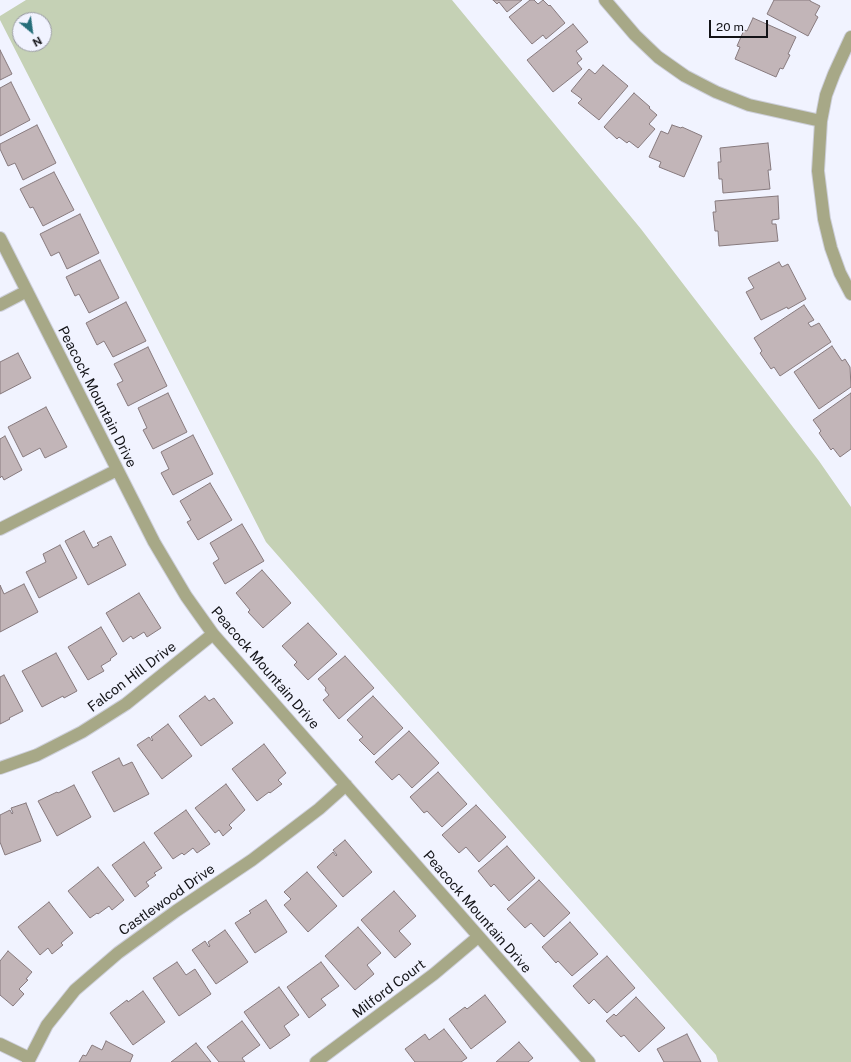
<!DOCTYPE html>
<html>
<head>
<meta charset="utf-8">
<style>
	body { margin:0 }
	#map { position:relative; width:851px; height:1062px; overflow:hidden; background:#f1f3ff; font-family:"Public Sans",sans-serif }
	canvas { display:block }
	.north { position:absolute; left:12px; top:12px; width:40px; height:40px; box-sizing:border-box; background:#f1f3ff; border:1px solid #9899a2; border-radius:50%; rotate:151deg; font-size:11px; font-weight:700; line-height:16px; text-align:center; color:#131317 }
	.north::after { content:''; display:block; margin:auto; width:14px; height:18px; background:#266e7a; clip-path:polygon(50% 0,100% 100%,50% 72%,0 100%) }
	.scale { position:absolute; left:709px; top:20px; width:59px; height:18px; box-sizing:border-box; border:2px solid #131317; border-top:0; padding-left:5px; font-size:12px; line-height:14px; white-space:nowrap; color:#131317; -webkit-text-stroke:3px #f1f3ff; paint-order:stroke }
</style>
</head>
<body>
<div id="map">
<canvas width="851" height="1062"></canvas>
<div class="north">N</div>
<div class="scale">20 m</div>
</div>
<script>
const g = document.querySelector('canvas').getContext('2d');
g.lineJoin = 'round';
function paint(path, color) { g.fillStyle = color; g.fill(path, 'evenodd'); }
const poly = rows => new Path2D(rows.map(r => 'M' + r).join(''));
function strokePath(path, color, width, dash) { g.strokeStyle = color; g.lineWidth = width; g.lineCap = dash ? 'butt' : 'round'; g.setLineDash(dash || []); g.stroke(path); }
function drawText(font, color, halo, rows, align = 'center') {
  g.font = font + ' "Public Sans",sans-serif'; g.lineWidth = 3; g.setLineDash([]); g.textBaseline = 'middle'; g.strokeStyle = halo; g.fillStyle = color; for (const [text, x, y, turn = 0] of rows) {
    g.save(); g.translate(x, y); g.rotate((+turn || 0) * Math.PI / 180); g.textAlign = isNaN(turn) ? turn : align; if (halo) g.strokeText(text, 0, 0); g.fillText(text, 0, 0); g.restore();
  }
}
const green = poly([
	[26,0,452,0,641,229,819,461,851,507,851,1062,718,1062,716,1055,266,542,0,20,0,16],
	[20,20,44,20,44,44,20,44]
]);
const building = poly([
	[493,0,522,0,507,12,499,2,497,4,493,0],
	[530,0,534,0,538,4,543,0,549,6,550,5,565,23,546,39,543,35,532,44,509,17,530,0],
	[774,0,810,0,810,1,820,6,815,15,818,17,808,36,767,14,774,0],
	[753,18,796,37,788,54,790,55,783,69,780,68,776,77,735,59,740,47,737,46,744,30,747,31,753,18],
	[573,24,588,42,576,51,582,59,577,63,582,69,553,92,527,60,573,24],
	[0,50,12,74,0,80,0,50],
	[603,65,628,86,599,120,578,103,582,99,571,91,589,69,595,74,603,65],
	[11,82,30,120,0,136,0,88,11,82],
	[634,93,650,107,649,108,657,115,649,124,655,129,638,148,629,141,627,143,619,137,617,139,604,127,634,93],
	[37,125,56,163,23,180,15,163,8,166,0,149,0,144,37,125],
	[672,125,681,128,682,127,702,136,684,177,659,167,661,162,649,157,661,131,668,134,672,125],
	[768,143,771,170,768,170,770,189,723,193,722,179,719,179,718,162,721,162,720,148,768,143],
	[54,172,74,210,43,226,33,207,30,208,20,189,54,172],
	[778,196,779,219,772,220,772,224,776,224,778,241,719,246,718,231,715,231,713,212,716,212,715,201,778,196],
	[80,214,99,253,67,269,59,252,51,256,40,234,80,214],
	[100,260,119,298,89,313,79,294,75,296,66,277,100,260],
	[779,262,782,267,788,264,806,299,788,309,787,307,761,320,746,292,754,288,748,278,779,262],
	[126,302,146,341,113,357,104,341,97,345,86,323,126,302],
	[804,305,814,320,808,323,811,327,819,323,831,342,780,376,774,367,771,369,760,353,762,351,754,338,804,305],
	[832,346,842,361,845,359,850,367,851,387,819,409,794,372,832,346],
	[148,347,167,386,128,406,117,384,123,381,114,364,148,347],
	[18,353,31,378,0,394,0,362,18,353],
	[168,393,187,432,153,449,143,430,147,428,138,408,168,393],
	[851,393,851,449,840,457,833,448,831,450,819,433,821,431,813,420,851,393],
	[46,407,67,447,45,458,40,448,23,457,8,427,46,407],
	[193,435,213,474,173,495,161,473,169,469,161,452,193,435],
	[5,436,22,470,4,480,2,476,0,478,0,439,5,436],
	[210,483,232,520,198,540,187,522,191,520,180,501,210,483],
	[242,524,264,561,225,584,213,563,219,559,210,543,242,524],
	[84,531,93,548,99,545,97,543,111,536,126,565,88,585,65,541,84,531],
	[60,545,77,578,39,598,26,572,46,562,43,554,60,545],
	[262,570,291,603,263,628,248,612,250,610,236,593,262,570],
	[24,584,38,612,0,632,0,585,4,594,24,584],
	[139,593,161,628,147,637,144,632,133,639,131,636,123,642,106,613,139,593],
	[308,623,337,654,308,680,294,665,297,662,282,646,308,623],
	[101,627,117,654,110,659,111,660,101,666,104,671,88,680,68,647,101,627],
	[56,653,77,691,64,698,63,696,42,707,22,671,56,653],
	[345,656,374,688,339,719,323,700,329,695,325,690,326,688,318,679,345,656],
	[4,675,23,711,9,718,10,719,0,724,0,677,4,675],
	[205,696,209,701,214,698,233,723,201,746,179,716,205,696],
	[373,696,403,728,374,755,359,740,363,737,347,720,373,696],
	[168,724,192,756,162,779,137,745,149,737,152,741,153,740,151,737,168,724],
	[409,731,439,763,412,788,399,774,392,780,375,762,409,731],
	[264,744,286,773,278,780,282,784,270,793,269,792,257,801,232,769,264,744],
	[119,758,123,766,132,762,149,794,114,812,92,772,119,758],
	[438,772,467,804,442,827,427,811,424,813,410,797,438,772],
	[226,784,245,810,229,825,232,828,223,836,219,830,215,833,195,808,226,784],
	[74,785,91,817,57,836,38,801,57,792,58,793,74,785],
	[26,803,41,841,5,855,0,842,0,815,10,810,12,814,13,813,11,808,26,803],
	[476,805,506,837,479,862,466,847,459,853,442,835,476,805],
	[186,810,210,844,197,853,193,848,184,855,182,853,173,859,154,833,186,810],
	[345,840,372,872,343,897,317,867,333,852,336,856,337,855,333,850,345,840],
	[144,842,162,868,154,873,156,875,146,882,149,886,135,897,112,865,144,842],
	[507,846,535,878,509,901,494,884,491,887,478,871,507,846],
	[98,867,124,900,112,910,109,906,98,914,97,913,90,918,68,891,98,867],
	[307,872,337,906,308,932,284,905,291,899,284,892,307,872],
	[539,880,570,913,544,937,531,923,525,928,507,909,539,880],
	[394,891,416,916,399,931,411,944,395,958,361,920,394,891],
	[266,900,287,932,255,953,235,923,251,913,249,911,266,900],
	[49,902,73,933,61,943,63,945,52,954,48,948,40,955,18,927,49,902],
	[570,922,598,954,572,976,558,961,556,963,542,947,570,922],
	[358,927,381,953,367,965,374,974,355,990,325,956,358,927],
	[225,930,248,962,216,984,192,950,205,941,209,947,210,946,208,942,225,930],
	[8,951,32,972,26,979,28,980,19,989,24,994,13,1006,0,995,0,961,8,951],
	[607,956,635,988,607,1013,594,999,589,1004,573,986,607,956],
	[177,962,186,975,195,969,211,994,179,1016,153,978,177,962],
	[321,962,339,986,321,999,326,1005,309,1018,287,987,321,962],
	[279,987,299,1015,284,1026,290,1035,270,1049,244,1012,279,987],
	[143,991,165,1022,133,1045,110,1013,127,1000,128,1002,143,991],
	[485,995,506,1022,471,1049,449,1019,465,1007,467,1009,485,995],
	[636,997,665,1028,639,1052,624,1035,621,1037,606,1021,614,1014,616,1016,636,997],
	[242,1021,260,1045,242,1058,245,1062,219,1062,207,1047,242,1021],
	[444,1029,467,1058,461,1062,415,1062,405,1049,425,1034,429,1040,444,1029],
	[687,1034,701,1062,664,1062,657,1049,687,1034],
	[106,1041,133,1055,130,1062,79,1062,83,1055,86,1056,92,1045,102,1050,106,1041],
	[519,1042,533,1058,528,1062,496,1062,519,1042],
	[196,1043,211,1062,171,1062,196,1043]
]);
const minor = poly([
	[605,0,635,35,658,57,685,76,716,92,749,105,821,121],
	[851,37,834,74,826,95,821,121,818,171,824,219,831,248,840,273,851,294],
	[0,238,154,542,186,596,213,634,589,1062],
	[0,305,27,291],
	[0,529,117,470],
	[0,768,37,755,82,732,126,704,213,634],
	[0,1044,29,1058],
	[28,1062,47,1025,75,990,118,953,176,911,252,860,319,809,346,785],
	[316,1062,434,974,478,937]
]);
const streetNames = [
	["Peacock Mountain Drive",97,397,63],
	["Peacock Mountain Drive",265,668,49],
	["Falcon Hill Drive",132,677,-37],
	["Castlewood Drive",167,900,-35],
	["Peacock Mountain Drive",477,912,49],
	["Milford Court",389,989,-37]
];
paint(green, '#c5d1b5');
paint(building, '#c2b5b8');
strokePath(building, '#877a7e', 1);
strokePath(minor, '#cdcfda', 14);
strokePath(minor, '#a7a887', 12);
drawText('14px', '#131317', '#f1f3ff', streetNames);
</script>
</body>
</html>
